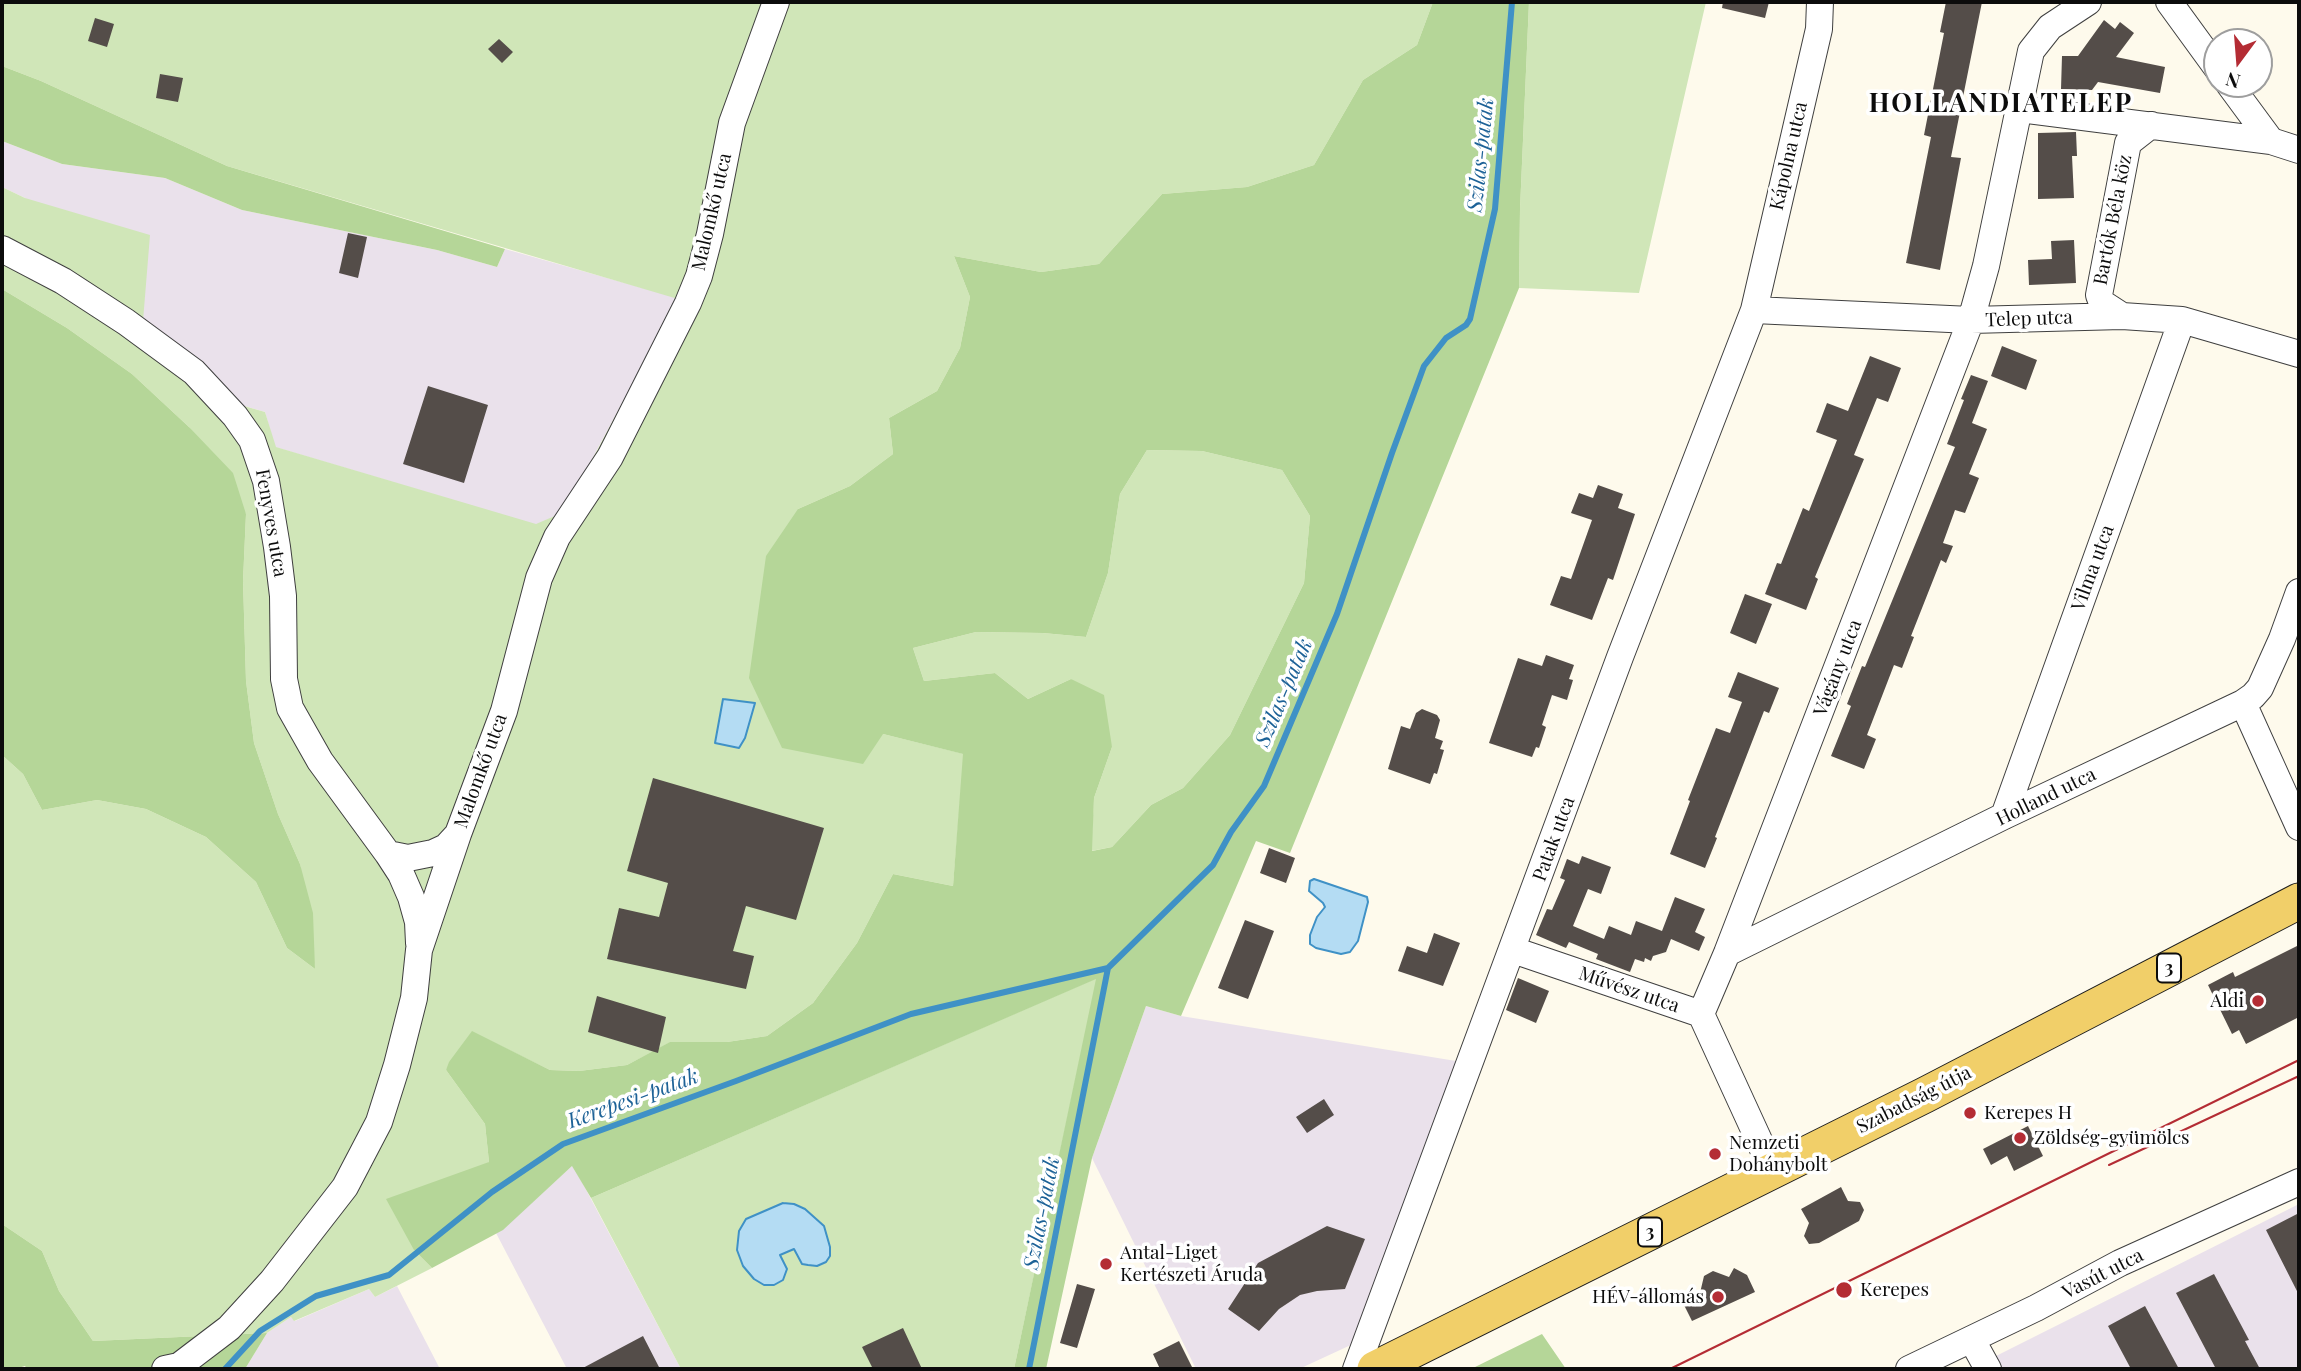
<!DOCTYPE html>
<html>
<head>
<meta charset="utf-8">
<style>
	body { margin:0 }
	#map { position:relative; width:2301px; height:1371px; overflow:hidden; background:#fefaec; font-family:"Playfair Display",serif }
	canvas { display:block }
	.frame { position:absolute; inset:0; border:4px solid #0c0c0c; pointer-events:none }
	.north { position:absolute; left:2203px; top:28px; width:70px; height:70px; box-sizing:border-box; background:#fff; border:2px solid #9e9e9e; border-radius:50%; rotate:196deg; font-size:19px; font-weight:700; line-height:28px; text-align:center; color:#0c0c0c }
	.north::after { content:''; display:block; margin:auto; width:24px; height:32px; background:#b42c34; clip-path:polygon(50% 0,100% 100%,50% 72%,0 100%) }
</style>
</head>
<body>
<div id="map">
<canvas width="2301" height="1371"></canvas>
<div class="frame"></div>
<div class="north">N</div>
</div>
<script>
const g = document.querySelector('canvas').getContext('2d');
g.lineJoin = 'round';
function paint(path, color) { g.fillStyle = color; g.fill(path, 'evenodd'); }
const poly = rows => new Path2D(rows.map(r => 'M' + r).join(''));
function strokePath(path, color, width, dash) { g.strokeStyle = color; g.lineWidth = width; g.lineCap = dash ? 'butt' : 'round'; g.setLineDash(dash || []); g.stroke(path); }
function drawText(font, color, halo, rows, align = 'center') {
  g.font = font + ' "Playfair Display",serif'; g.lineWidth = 7; g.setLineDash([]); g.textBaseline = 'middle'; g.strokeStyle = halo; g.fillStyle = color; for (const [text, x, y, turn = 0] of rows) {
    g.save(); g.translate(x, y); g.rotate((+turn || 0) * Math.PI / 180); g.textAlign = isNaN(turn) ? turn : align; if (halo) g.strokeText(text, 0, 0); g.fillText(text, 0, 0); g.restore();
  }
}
const industrial = poly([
	[2,141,62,164,165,178,242,210,437,250,497,267,505,249,678,298,564,512,536,525,275,447,265,412,244,406,143,321,25,198,2,187],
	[1146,1006,1181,1016,1456,1061,1353,1344,1299,1369,1196,1369,1092,1158],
	[573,1165,681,1369,567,1369,496,1233,503,1229],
	[2299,1204,2299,1369,2003,1369,1996,1356],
	[397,1286,440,1369,245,1369,267,1333,291,1317,295,1321,369,1289,375,1297]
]);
const green = poly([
	[2,2,1433,2,1417,45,1363,80,1314,165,1247,187,1162,194,1099,264,1041,272,954,256,970,297,960,348,937,391,889,418,893,454,850,486,798,509,883,734,964,754,953,886,893,874,857,943,813,1003,767,1036,727,1042,671,1042,627,1065,579,1071,550,1070,472,1032,446,1070,485,1124,489,1162,414,1250,432,1268,375,1297,369,1289,294,1321,291,1317,267,1333,93,1341,59,1291,42,1251,2,1224,2,755,23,774,42,810,97,800,146,809,206,837,256,882,287,948,315,969,300,864,278,814,254,743,246,681,243,581,246,514,189,427,132,374,67,328,2,289,2,187,25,198,150,235,143,321,244,406,265,412,276,447,536,524,564,512,678,299,227,166,41,81,2,66],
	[1529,2,1706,2,1639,293,1519,288,1520,209],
	[1147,450,1202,451,1282,470,1310,516,1304,583,1230,735,1183,788,1151,805,1112,847,1091,851,1094,798,1112,747,1071,679,1028,699,995,673,924,681,913,648,976,632,1043,633,1086,637,1108,573,1120,494],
	[1097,978,1014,1369,681,1369,591,1198]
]);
const forest = poly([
	[1433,2,1529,2,1520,209,1519,288,1290,853,1256,841,1181,1016,1146,1006,1092,1158,1046,1369,1014,1369,1096,979,591,1198,572,1166,503,1230,432,1268,414,1250,386,1199,489,1162,485,1124,446,1070,449,1062,472,1031,550,1070,579,1071,627,1065,670,1042,727,1042,767,1036,813,1003,857,943,893,874,953,886,963,754,883,734,863,764,782,748,749,678,766,556,798,509,850,486,893,454,889,418,937,391,960,348,970,297,954,256,1041,272,1099,264,1162,194,1247,187,1314,165,1363,80,1417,45],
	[1147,450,1202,451,1282,470,1310,516,1304,583,1230,735,1183,788,1151,805,1112,847,1092,851,1094,798,1112,747,1104,695,1071,679,1028,699,995,673,924,681,913,648,976,632,1043,633,1086,637,1108,573,1120,494],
	[2,66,41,81,227,166,505,249,497,267,437,250,242,210,165,178,62,164,2,141],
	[2,289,67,328,132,374,189,427,233,473,246,514,243,581,246,681,254,743,278,814,300,864,313,913,315,969,287,948,256,882,206,837,146,809,97,800,42,810,23,774,2,755],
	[2,1224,42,1251,59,1291,93,1341,267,1333,245,1369,27,1369,25,1366,15,1369,2,1369],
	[1542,1334,1566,1369,1471,1369]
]);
const water = poly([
	[723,699,755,703,745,738,739,748,715,743,723,699],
	[1314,879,1367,897,1368,902,1358,941,1350,952,1341,954,1316,948,1310,944,1310,935,1317,917,1325,907,1323,903,1309,891,1310,881,1314,879],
	[783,1203,794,1204,805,1209,824,1226,830,1247,830,1256,826,1262,817,1266,808,1265,802,1264,794,1249,780,1255,787,1269,783,1280,774,1285,764,1285,754,1279,743,1266,737,1250,739,1231,746,1219,783,1203]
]);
const stream = poly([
	[225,1369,260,1331,316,1296,389,1275,492,1192,563,1144,736,1081,911,1014,1108,968],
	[1029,1369,1108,968,1213,865,1231,832,1264,786,1337,614,1392,453,1424,366,1446,338,1466,325,1470,319,1495,209,1512,2]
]);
const building = poly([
	[1723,2,1769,2,1765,18,1722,8],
	[1946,2,1982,2,1951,157,1961,158,1940,270,1906,263,1931,137,1924,135,1944,33,1940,32],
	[95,18,114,24,107,47,88,41],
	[2104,20,2115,29,2120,22,2134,33,2116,57,2165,67,2160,93,2098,82,2092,90,2061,89,2062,56,2078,56],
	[499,39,513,52,502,63,488,49],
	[160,74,183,78,178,102,156,98],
	[2076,132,2077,156,2072,156,2074,198,2038,199,2038,133],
	[348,233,367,237,358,278,339,273],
	[2074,240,2076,283,2029,285,2028,260,2052,259,2051,241],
	[2002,346,2037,360,2026,390,1991,376],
	[1870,356,1901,368,1888,402,1877,398,1854,455,1864,459,1815,577,1818,579,1806,610,1765,594,1777,563,1781,564,1803,508,1809,511,1837,440,1816,432,1827,403,1848,411],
	[1971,375,1988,381,1972,423,1987,429,1969,474,1979,478,1965,513,1955,510,1943,543,1953,546,1946,563,1941,560,1911,636,1914,637,1902,668,1894,665,1867,735,1876,739,1864,769,1831,756,1851,706,1847,704,1862,666,1865,667,1955,447,1947,444,1964,400,1961,399],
	[428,386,488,405,464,483,403,464],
	[1598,485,1623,494,1618,508,1635,514,1613,580,1608,578,1592,620,1550,605,1561,576,1571,579,1592,520,1571,513,1579,493,1593,498],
	[1745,594,1772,604,1756,644,1730,633],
	[1546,655,1574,665,1569,679,1573,680,1567,700,1552,695,1542,725,1546,727,1539,748,1536,747,1532,757,1489,743,1518,658,1542,666],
	[1738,672,1779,688,1769,713,1764,711,1715,837,1717,838,1705,868,1670,854,1690,801,1688,800,1716,728,1730,733,1742,702,1728,697],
	[1422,709,1437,715,1440,720,1435,738,1443,741,1440,749,1444,750,1437,774,1434,773,1430,784,1388,769,1401,726,1410,729,1416,713],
	[653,778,824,828,796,920,746,906,733,951,754,956,746,989,607,959,619,908,659,917,668,883,627,871],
	[1269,848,1295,858,1286,883,1260,873],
	[1582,856,1611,867,1601,894,1588,889,1573,926,1604,939,1609,926,1631,935,1636,921,1662,931,1675,897,1705,909,1695,932,1705,937,1699,951,1671,939,1666,952,1653,956,1651,961,1645,958,1644,962,1635,959,1630,972,1596,959,1598,954,1569,942,1566,948,1536,935,1547,909,1552,910,1565,880,1560,878,1567,859,1579,864],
	[1245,920,1274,931,1248,999,1218,988],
	[1434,933,1460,943,1443,986,1398,971,1407,946,1427,953],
	[2299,945,2299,1017,2246,1044,2239,1030,2232,1034,2208,985,2233,972,2235,977],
	[1518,978,1549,991,1536,1023,1506,1010],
	[597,996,666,1017,658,1053,588,1032],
	[1324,1099,1334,1115,1307,1133,1296,1117],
	[2028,1126,2043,1156,2014,1171,2007,1156,1991,1165,1983,1149],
	[1841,1187,1848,1201,1860,1202,1864,1210,1859,1221,1819,1243,1809,1244,1804,1236,1809,1223,1801,1209],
	[2299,1213,2299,1295,2266,1230],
	[1327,1226,1365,1239,1345,1289,1317,1291,1300,1295,1279,1309,1259,1331,1228,1309,1258,1263],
	[1734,1268,1747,1275,1755,1292,1692,1321,1682,1301,1700,1293,1704,1276,1713,1271,1729,1277],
	[2214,1274,2249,1340,2245,1341,2260,1369,2216,1369,2176,1293],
	[1077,1284,1095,1289,1077,1348,1060,1343],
	[2145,1306,2179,1369,2131,1369,2108,1326],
	[903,1328,922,1369,873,1369,862,1347],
	[643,1336,660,1369,581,1369],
	[1179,1341,1193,1369,1160,1369,1153,1354]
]);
const minor = poly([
	[2169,2,2217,68],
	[2229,84,2271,141],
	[2020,109,2271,141,2299,150],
	[2,249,63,281,126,322,194,372,235,416,252,440,266,481,277,547,283,596,284,679,290,708,320,761,388,854,401,874,411,897,418,922,419,943],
	[1754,310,1971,320,2122,316,2182,320,2299,354],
	[2122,316,2102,303,2099,295,2128,143,2151,125],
	[2243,703,2253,696,2260,688,2282,639,2299,592],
	[2004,816,2182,320],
	[388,854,408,858,433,853,446,847,458,834],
	[1513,950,1701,1014,1773,1171],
	[1727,953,2004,816,2243,703,2299,827],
	[1701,1014,1727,953,1971,320,1986,266,2031,51,2050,27,2088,2],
	[1972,1340,1988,1369],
	[165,1369,179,1366,229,1328,272,1281,345,1187,379,1122,397,1065,414,998,419,950,458,834,504,711,539,578,557,537,610,457,688,303,699,276,710,234,732,123,776,2],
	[1356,1369,1620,657,1754,310,1819,29,1820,2],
	[1909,1369,2036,1308,2120,1263,2299,1182]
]);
const major = poly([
	[1375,1369,1925,1095,2299,901]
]);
const tram = poly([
	[2109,1165,2299,1076],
	[1670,1369,2299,1060]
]);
const markers = [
	[2258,1001,7,"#b42c34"],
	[1970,1113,7,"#b42c34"],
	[2020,1138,7,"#b42c34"],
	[1715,1154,7,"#b42c34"],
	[1106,1264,7,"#b42c34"],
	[1844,1290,9,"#b42c34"],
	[1718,1297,7,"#b42c34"]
];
const shields = [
	[2169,968,24],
	[1650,1232,24]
];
const shieldNames = [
	["3",2169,968],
	["3",1650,1232]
];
const streetNames = [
	["Kápolna utca",1789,156,-77],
	["Malomkő utca",712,212,-77],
	["Bartók Béla köz",2113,220,-79],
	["Telep utca",2029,319,-2],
	["Fenyves utca",271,523,80],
	["Vilma utca",2093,568,-70],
	["Vágány utca",1838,668,-69],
	["Malomkő utca",481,771,-70],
	["Holland utca",2046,797,-26],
	["Patak utca",1554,839,-70],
	["Művész utca",1629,990,19],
	["Szabadság útja",1914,1100,-27],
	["Vasút utca",2103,1274,-27]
];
const poiNames = [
	["Aldi",2244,1001,"right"],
	["Kerepes H",1984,1113],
	["Zöldség-gyümölcs",2034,1138],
	["Nemzeti",1729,1143],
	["Dohánybolt",1729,1165],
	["Antal-Liget",1120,1253],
	["Kertészeti Áruda",1120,1275],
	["Kerepes",1860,1290],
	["HÉV-állomás",1704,1297,"right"]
];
const waterNames = [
	["Szilas-patak",1481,155,-84],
	["Szilas-patak",1284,693,-67],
	["Kerepesi-patak",633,1099,-20],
	["Szilas-patak",1042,1213,-79]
];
const districtNames = [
	["HOLLANDIATELEP",2001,104]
];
paint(industrial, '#eae1eb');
paint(green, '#d0e6b8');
paint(forest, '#b5d698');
paint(water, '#b4dcf3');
strokePath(water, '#3f91c6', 2);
strokePath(stream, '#3f91c6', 6);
paint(building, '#544d49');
strokePath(minor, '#3f3f3f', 28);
strokePath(major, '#1d1d1d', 37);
strokePath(minor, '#fff', 26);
strokePath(major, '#f1cf69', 35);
strokePath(tram, '#b42c34', 2);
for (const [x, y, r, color] of markers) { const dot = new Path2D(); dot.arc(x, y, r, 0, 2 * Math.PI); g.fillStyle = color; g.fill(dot); strokePath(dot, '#fff', 2.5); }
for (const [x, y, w] of shields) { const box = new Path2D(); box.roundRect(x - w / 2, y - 14.5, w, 29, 5); g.fillStyle = '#fff'; g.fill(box); strokePath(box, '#0c0c0c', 2); }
drawText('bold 18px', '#0c0c0c', null, shieldNames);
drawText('19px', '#0c0c0c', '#fff', streetNames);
drawText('19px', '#0c0c0c', '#fff', poiNames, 'left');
drawText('italic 21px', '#1d6297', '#fff', waterNames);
g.letterSpacing = '2px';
drawText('bold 26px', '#0c0c0c', '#fff', districtNames);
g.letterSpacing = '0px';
</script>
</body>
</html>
